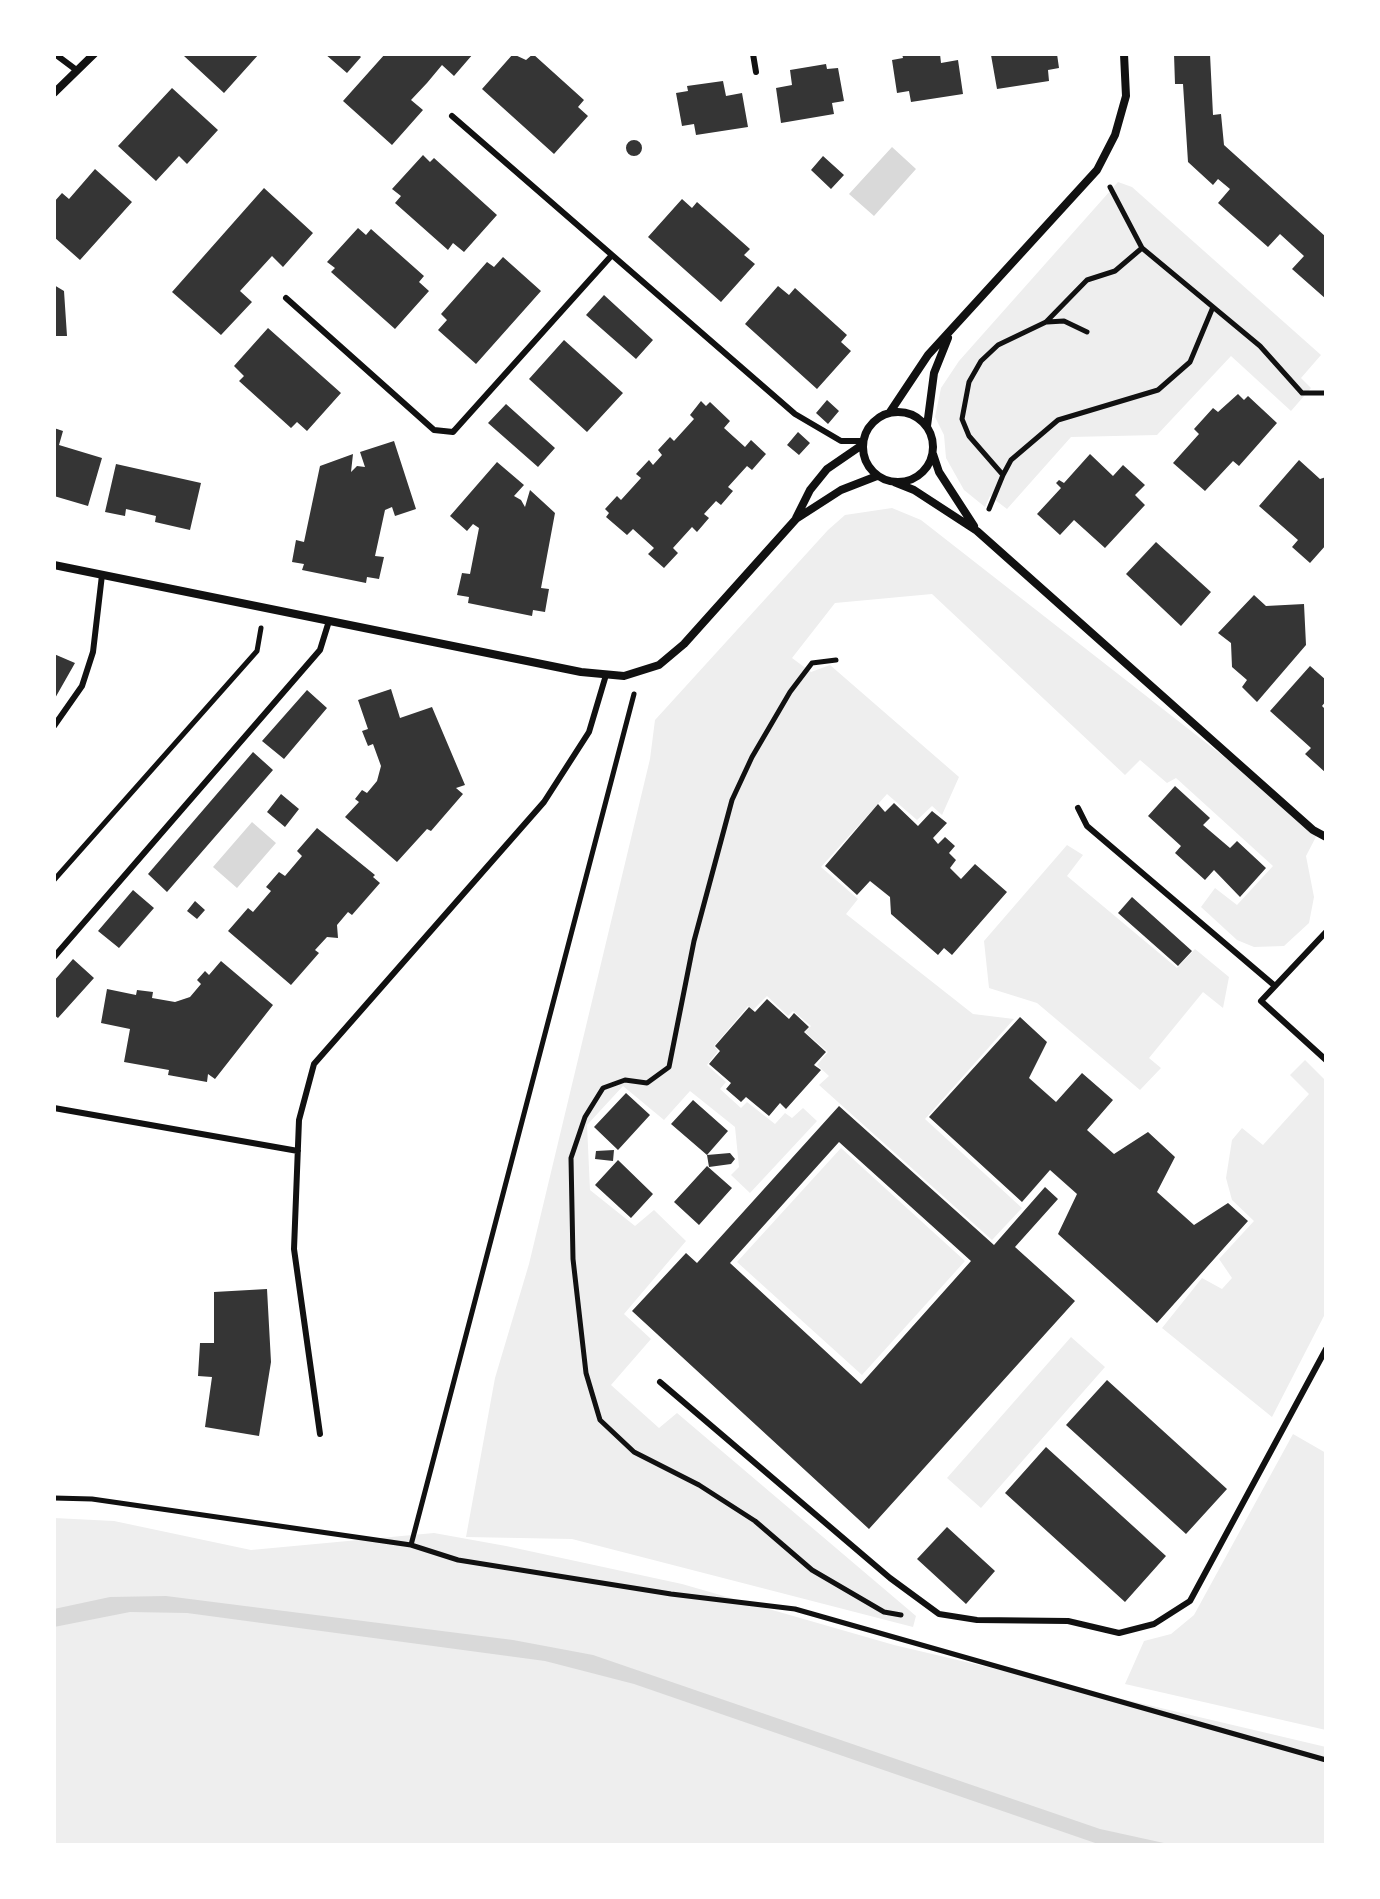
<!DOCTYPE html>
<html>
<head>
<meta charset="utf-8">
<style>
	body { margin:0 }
	#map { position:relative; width:1380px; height:1899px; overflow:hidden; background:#fff; font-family:Rubik,sans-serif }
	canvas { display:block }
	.frame { position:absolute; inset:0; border:56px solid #fff; pointer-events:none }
</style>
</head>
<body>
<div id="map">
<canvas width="1380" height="1899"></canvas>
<div class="frame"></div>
</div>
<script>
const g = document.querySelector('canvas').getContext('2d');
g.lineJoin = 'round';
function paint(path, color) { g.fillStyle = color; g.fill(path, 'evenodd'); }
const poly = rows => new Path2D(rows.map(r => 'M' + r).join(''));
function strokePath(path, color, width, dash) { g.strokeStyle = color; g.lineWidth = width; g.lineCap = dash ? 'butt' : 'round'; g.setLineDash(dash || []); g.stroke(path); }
const green = poly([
	[1118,182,1132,187,1321,355,1301,378,1311,388,1291,411,1231,356,1157,435,1071,437,1007,509,990,496,985,507,964,490,946,458,944,435,935,417,941,388,959,361],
	[892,508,921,520,1319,831,1306,856,1314,897,1309,923,1284,946,1254,947,1237,940,1201,907,1215,888,1237,905,1273,866,1176,778,1167,783,1140,760,1125,775,932,594,835,603,792,658,811,672,830,665,959,777,942,815,932,806,917,820,887,794,821,867,858,899,846,914,973,1014,1014,1019,925,1119,1022,1208,992,1240,819,1085,829,1076,817,1065,828,1052,805,1032,811,1026,793,1011,788,1016,767,996,753,1010,748,1006,714,1046,718,1051,707,1065,726,1082,720,1089,741,1108,747,1102,775,1124,785,1113,792,1118,803,1108,817,1121,750,1193,731,1175,739,1167,735,1127,690,1091,664,1120,623,1086,587,1125,590,1190,635,1226,654,1210,686,1241,624,1314,651,1339,611,1385,659,1428,677,1413,916,1616,913,1627,572,1539,466,1537,495,1378,529,1264,650,759,655,720,828,530,845,515],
	[1067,845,1083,855,1067,876,1177,968,1195,949,1229,977,1223,1008,1203,992,1149,1058,1161,1068,1140,1090,1037,1003,989,988,984,941],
	[1305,1060,1326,1081,1326,1312,1272,1417,1162,1328,1202,1278,1222,1289,1232,1278,1219,1259,1254,1221,1232,1200,1226,1178,1232,1140,1242,1128,1263,1145,1309,1094,1290,1075],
	[841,1148,965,1261,862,1375,737,1262],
	[1071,1337,1105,1367,981,1508,947,1478],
	[1293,1434,1326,1453,1326,1730,1125,1684,1144,1641,1171,1634,1194,1615],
	[54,1518,114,1521,251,1550,434,1533,506,1546,682,1584,894,1645,1326,1747,1326,1845,54,1845]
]);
const water = poly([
	[892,147,916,169,874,216,849,194],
	[252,822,276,843,237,888,213,867],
	[166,1596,513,1640,593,1655,1100,1829,1173,1845,1101,1845,634,1684,545,1661,187,1613,130,1612,54,1627,54,1609,110,1597]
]);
const building = poly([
	[186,54,259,54,224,93,184,56],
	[325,54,358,54,361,57,347,73],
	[385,54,473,54,454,76,442,65,427,83,411,100,423,110,392,145,343,101],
	[513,54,526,60,533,54,584,100,578,107,588,116,554,154,482,89],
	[902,54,940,54,941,63,958,60,963,94,911,102,909,91,897,93,892,60,903,58],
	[1057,54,1059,68,1048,70,1049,81,997,89,991,55],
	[1174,54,1210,54,1213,115,1221,114,1224,145,1326,237,1326,299,1292,269,1304,256,1280,234,1268,247,1218,203,1230,189,1218,179,1213,185,1188,162,1183,84,1175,84],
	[826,64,827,69,838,68,844,101,832,103,834,114,781,123,776,88,792,85,790,70],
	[723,81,726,96,742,93,748,127,696,135,694,124,682,126,676,93,688,91,687,86],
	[172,88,218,130,187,164,179,156,156,181,118,146],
	'626 148a8 8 0 1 1 16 0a8 8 0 1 1-16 0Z',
	[423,155,430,162,434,158,497,215,464,252,453,243,448,250,395,203,401,196,392,189],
	[823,156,844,175,831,189,811,170],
	[95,169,132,202,80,260,54,237,54,202,62,193,69,199],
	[264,188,313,233,283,267,272,256,240,291,252,302,221,335,172,292],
	[682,199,692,208,697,202,750,249,744,255,755,264,721,302,648,237],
	[358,228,366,235,371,229,424,276,419,282,429,291,395,329,331,272,335,268,327,262],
	[503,257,541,291,476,364,438,330,447,320,441,314,487,262,494,267],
	[54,285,64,291,67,336,54,336],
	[778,286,789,295,795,288,847,335,841,342,851,351,817,389,745,324],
	[604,295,653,340,636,359,586,315],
	[268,328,341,393,307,431,297,422,291,428,239,381,244,376,234,366],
	[564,340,623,393,587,432,529,379],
	[1238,394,1244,400,1248,396,1277,423,1239,466,1233,461,1205,491,1173,463,1199,434,1194,429,1213,408,1218,412],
	[827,400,839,411,828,424,816,413],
	[701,401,706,406,710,402,730,421,724,428,745,447,751,440,766,454,752,470,747,466,728,487,733,491,721,505,716,501,704,514,709,518,697,532,692,527,673,548,678,553,664,568,648,554,654,548,633,529,627,535,606,517,609,513,605,509,617,496,621,500,641,478,636,474,649,460,653,465,662,455,658,450,670,437,674,441,694,419,690,415],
	[506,404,555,448,538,467,488,423],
	[54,428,63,431,59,445,102,458,88,506,54,496],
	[798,432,810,443,799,455,787,445],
	[394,441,416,509,395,516,392,507,385,510,375,556,384,557,379,579,367,577,366,583,302,570,304,564,292,562,296,540,304,542,320,466,353,454,351,472,357,466,365,467,360,452],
	[1090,454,1113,476,1123,465,1145,485,1135,495,1145,505,1105,548,1074,520,1060,535,1037,514,1061,488,1056,483,1059,480,1064,483],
	[1299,460,1320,479,1326,477,1326,545,1310,563,1292,547,1298,540,1259,506],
	[497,462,524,485,514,496,521,500,525,507,530,490,555,513,541,588,549,589,545,612,533,610,532,616,468,603,469,597,457,595,462,573,470,574,479,528,473,524,467,531,450,516],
	[116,464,201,483,190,530,155,522,156,516,126,509,125,516,105,512],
	[1156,542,1211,592,1181,626,1126,574],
	[1254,595,1266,606,1304,604,1306,645,1257,702,1242,687,1247,680,1232,667,1231,643,1218,633],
	[54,654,75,663,54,700],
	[1310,666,1326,680,1326,701,1322,706,1326,710,1326,773,1305,754,1311,748,1270,711],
	[391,689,400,718,432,707,465,785,456,788,463,794,431,831,427,829,397,862,345,817,359,802,355,799,362,790,367,793,377,781,381,766,373,744,368,746,362,731,368,729,358,700],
	[307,690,327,708,284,759,262,741],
	[253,752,273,770,167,892,148,874],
	[1175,786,1210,818,1203,825,1230,848,1237,841,1266,868,1240,897,1214,870,1205,880,1175,853,1181,846,1148,816],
	[281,794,299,809,285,827,267,812],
	[894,803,918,826,932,811,947,823,933,838,938,844,945,837,955,846,949,853,956,860,950,868,961,879,975,864,1007,892,952,955,944,948,938,955,891,914,890,897,870,881,857,895,825,866,878,804,885,812],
	[317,828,375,875,373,877,380,883,352,915,348,912,337,925,338,938,327,937,315,950,319,953,291,985,228,931,248,908,253,912,271,891,266,887,279,872,285,876,302,856,297,851],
	[133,890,154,908,119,948,98,931],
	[1132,897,1192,951,1178,966,1118,913],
	[195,901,205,910,197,919,187,911],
	[73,959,94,978,58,1018,54,1015,54,981],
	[221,961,273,1005,215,1079,208,1074,207,1082,168,1075,169,1070,124,1062,130,1029,101,1023,107,989,136,995,137,990,153,992,152,998,175,1002,190,997,201,984,197,980,205,971,209,975],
	[767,999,789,1019,794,1013,809,1027,804,1032,826,1052,814,1065,821,1070,786,1109,780,1103,769,1116,746,1097,741,1102,726,1089,731,1083,709,1064,720,1051,715,1046,749,1007,755,1012],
	[1020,1017,1047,1042,1029,1078,1056,1102,1082,1073,1113,1100,1087,1130,1114,1154,1148,1132,1175,1157,1157,1192,1194,1225,1228,1203,1248,1221,1157,1323,1058,1234,1077,1194,1050,1170,1022,1202,929,1117],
	[626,1093,650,1115,618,1150,594,1127],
	[693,1100,728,1131,707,1155,730,1153,735,1159,731,1164,709,1167,707,1155,671,1124],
	[839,1106,994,1245,1045,1187,1058,1199,1015,1247,1075,1301,869,1529,632,1311,686,1253,697,1263],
	[839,1142,971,1261,861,1384,730,1263],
	[614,1150,613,1161,595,1159,596,1151],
	[618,1160,653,1194,631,1218,595,1185],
	[707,1166,732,1188,699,1225,674,1202],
	[267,1289,271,1362,259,1436,205,1427,212,1377,198,1376,200,1343,214,1343,214,1292],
	[1107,1380,1227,1489,1186,1534,1066,1425],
	[1046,1447,1166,1556,1125,1602,1005,1493],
	[947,1527,995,1571,966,1604,917,1559]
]);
const path = poly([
	[1110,187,1142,248,1260,346,1302,393,1326,393],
	[1142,248,1115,271,1087,280,1046,322,998,345,981,361,969,382,962,419,969,436,1003,475,1011,460,1058,420,1158,390,1190,362,1213,307],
	[1047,322,1064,321,1087,332],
	[989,509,1003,475],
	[836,660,812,663,790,692,752,757,732,800,694,941,669,1067,647,1083,625,1080,603,1088,585,1117,571,1158,573,1259,586,1373,600,1420,634,1452,699,1485,755,1521,812,1570,884,1612,901,1615],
	[54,880,257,651,261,628],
	[54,1498,92,1499,411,1545,634,694],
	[411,1545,458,1560,671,1594,795,1609,1326,1760]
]);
const service = poly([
	[55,54,75,69],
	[753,54,756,72],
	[452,116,795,414,841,441,862,441],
	[286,298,434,430,453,432,612,255],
	[54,726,82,686,93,652,102,575],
	[1078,808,1087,826,1275,986],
	[1326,932,1261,1001,1326,1060],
	[54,957,320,650,329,621],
	[54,1108,298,1151],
	[660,1382,890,1578,939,1614,977,1620,1068,1621,1119,1633,1154,1624,1190,1601,1326,1349],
	[320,1434,294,1249,299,1120,314,1064,544,802,589,732,606,675]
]);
const minor = poly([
	[54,93,94,54],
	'863 447a35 35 0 1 1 70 0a35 35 0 1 1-70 0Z',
	[890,412,928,355,1097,170,1115,135,1126,96,1124,54],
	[927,426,934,373,948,338],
	[933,454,939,472,974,526],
	[894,482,914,490,977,531,1313,830,1326,837],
	[796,518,810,490,827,469,862,445],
	[54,565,581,672,624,676,659,665,684,644,796,519,841,490,877,476]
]);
paint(green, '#eee');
paint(water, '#d9d9d9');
paint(building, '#353535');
strokePath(path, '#111', 5);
strokePath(service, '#111', 6);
strokePath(minor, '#111', 8);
</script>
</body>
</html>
